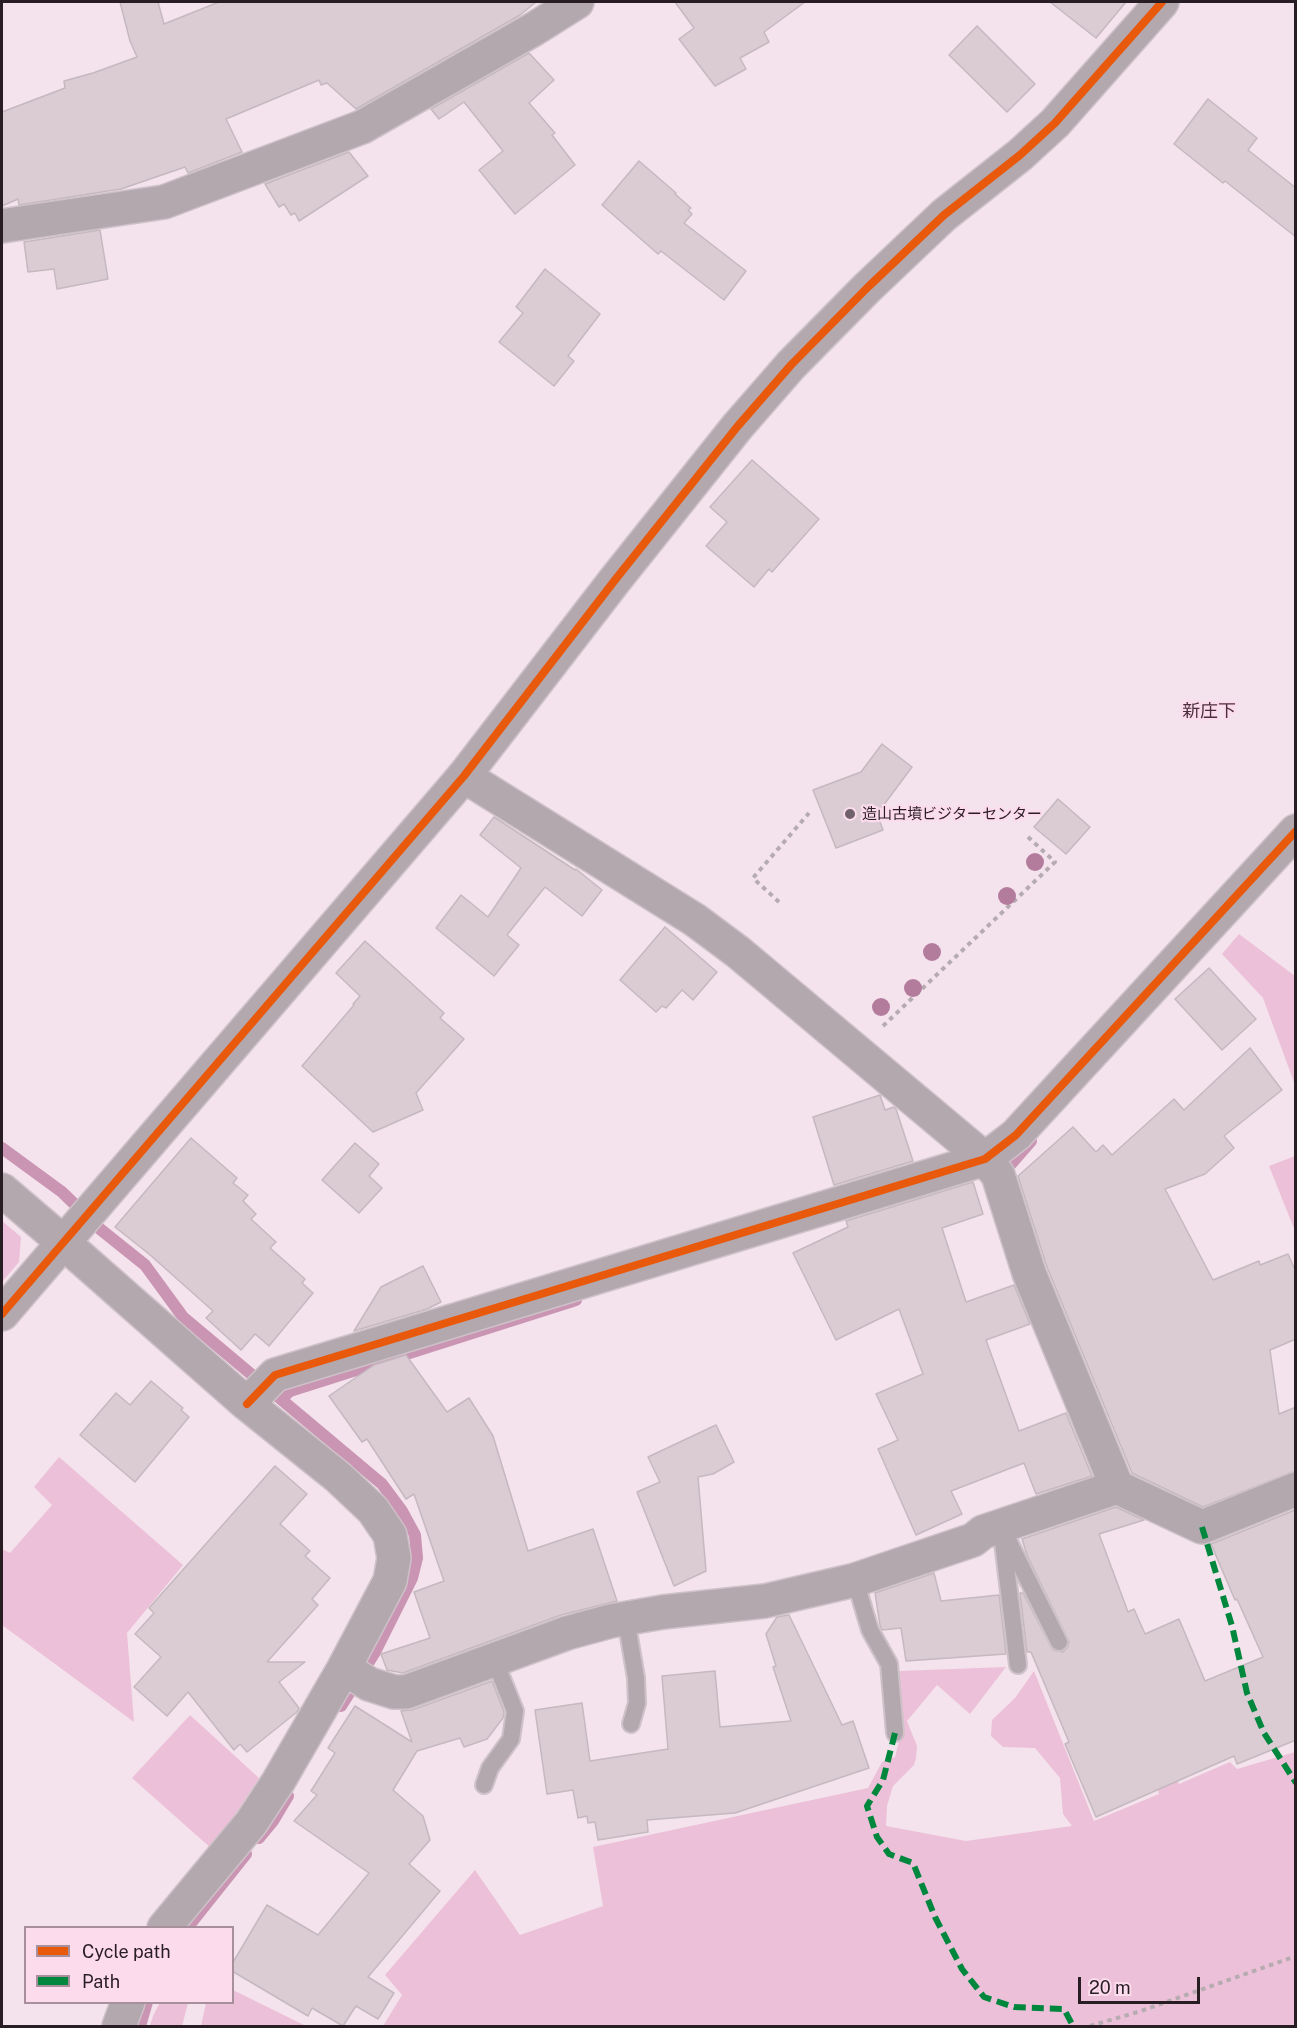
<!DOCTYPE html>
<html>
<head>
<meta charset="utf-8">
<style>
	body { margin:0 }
	#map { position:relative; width:1297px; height:2028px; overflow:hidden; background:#f4e3ec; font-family:"Public Sans",sans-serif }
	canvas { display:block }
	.frame { position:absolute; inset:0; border:3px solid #291d24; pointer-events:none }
	.legend { position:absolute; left:24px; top:1926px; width:210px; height:78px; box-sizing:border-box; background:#fcdbec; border:2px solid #a88f9c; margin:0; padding:8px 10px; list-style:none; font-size:18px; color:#291d24 }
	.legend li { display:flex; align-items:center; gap:12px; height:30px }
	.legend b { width:30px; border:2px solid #a88f9c }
	.scale { position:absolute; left:1078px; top:1977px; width:122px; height:27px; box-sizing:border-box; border:3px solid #291d24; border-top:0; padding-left:8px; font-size:18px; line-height:21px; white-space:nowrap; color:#291d24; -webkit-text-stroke:4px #fcdbec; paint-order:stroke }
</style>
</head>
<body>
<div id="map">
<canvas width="1297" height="2028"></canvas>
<div class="frame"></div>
<ul class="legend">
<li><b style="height:8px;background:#e8590c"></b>Cycle path</li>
<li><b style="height:8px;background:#00873e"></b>Path</li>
</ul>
<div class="scale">20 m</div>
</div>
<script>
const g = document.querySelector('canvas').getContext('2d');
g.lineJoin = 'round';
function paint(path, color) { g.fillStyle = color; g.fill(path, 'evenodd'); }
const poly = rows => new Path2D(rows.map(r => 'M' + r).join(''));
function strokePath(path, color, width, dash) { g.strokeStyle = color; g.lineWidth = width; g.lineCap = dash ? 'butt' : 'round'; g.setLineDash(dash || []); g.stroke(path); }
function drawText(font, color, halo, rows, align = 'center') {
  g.font = font + ' "Public Sans","Noto Sans JP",sans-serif'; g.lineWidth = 4.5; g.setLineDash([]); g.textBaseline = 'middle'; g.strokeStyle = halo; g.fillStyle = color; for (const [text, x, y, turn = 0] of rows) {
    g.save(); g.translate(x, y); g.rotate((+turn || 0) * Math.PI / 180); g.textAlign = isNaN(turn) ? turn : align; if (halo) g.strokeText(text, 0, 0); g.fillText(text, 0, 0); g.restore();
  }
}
const green = poly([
	[1239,934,1295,976,1295,1085,1263,998,1222,954],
	[1295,1156,1295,1231,1269,1166],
	[2,1221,21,1237,19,1262,2,1282],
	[59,1457,183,1565,127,1633,134,1722,2,1625,2,1549,10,1553,52,1505,34,1487],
	[1006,1667,970,1714,937,1685,907,1721,917,1746,916,1758,914,1765,893,1786,887,1806,886,1826,966,1841,1072,1826,1063,1814,1060,1778,1035,1748,1003,1747,991,1736,992,1720,1015,1698,1034,1671,1094,1821,1159,1794,1156,1782,1173,1773,1179,1784,1230,1762,1237,1769,1295,1752,1295,2026,383,2026,402,1995,385,1975,475,1870,520,1935,603,1906,593,1847,868,1788,882,1762,895,1757,901,1733,899,1671],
	[190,1715,259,1778,212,1849,132,1778],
	[233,1990,306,2026,201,2026,206,2003,232,2002],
	[160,2002,188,2003,182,2026,150,2026,153,2016]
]);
const stream = poly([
	[2,1148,62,1192,100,1229,145,1265,183,1317,382,1484,402,1511,415,1535,417,1558,412,1578,375,1652,341,1706],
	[997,1169,1010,1165,1031,1141],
	[281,1399,290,1391,576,1300],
	[259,1838,273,1821,288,1796],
	[187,1928,246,1854],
	[140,2026,147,2002]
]);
const building = poly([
	[120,2,158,2,164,24,219,2,536,2,520,15,356,109,327,83,321,85,319,80,226,119,242,152,188,173,185,167,121,189,19,205,18,199,2,206,2,112,65,88,64,81,93,73,137,57,130,41,120,2],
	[675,2,805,2,764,32,769,42,740,58,746,69,715,86,679,39,694,28,675,2],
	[1050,2,1126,2,1096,38,1050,2],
	[977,26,1035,84,1007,112,949,55,977,26],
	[529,53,554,80,529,103,555,133,552,135,575,165,515,214,479,170,503,151,464,102,439,119,431,109,529,53],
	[1208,99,1257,138,1248,150,1296,188,1296,237,1225,181,1223,183,1174,144,1208,99],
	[349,152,368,176,299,221,295,213,291,215,284,204,279,207,265,184,349,152],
	[639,161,676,193,675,194,691,208,688,210,692,214,684,223,746,271,724,300,661,251,658,254,602,205,639,161],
	[100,230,108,279,57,289,54,269,28,272,24,242,100,230],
	[545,269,600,314,568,356,574,361,554,386,499,342,523,313,516,307,545,269],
	[752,460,819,519,772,572,769,569,754,587,706,546,727,522,710,507,752,460],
	[882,744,912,767,877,814,883,830,836,848,813,790,861,772,882,744],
	[1058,799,1090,827,1066,854,1034,827,1058,799],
	[494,817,575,870,576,869,602,890,582,916,545,887,507,935,519,945,494,976,436,928,461,895,488,917,521,868,480,835,494,817],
	[665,927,717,972,693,1000,682,990,666,1008,662,1006,656,1012,620,980,665,927],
	[365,941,444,1013,440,1018,464,1039,416,1093,423,1110,373,1132,302,1066,354,1005,353,1004,360,996,336,973,365,941],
	[1209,968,1256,1019,1222,1050,1175,999,1209,968],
	[1250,1048,1282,1090,1224,1136,1234,1148,1205,1174,1165,1189,1213,1280,1259,1261,1260,1265,1288,1254,1296,1272,1296,1339,1270,1350,1279,1414,1296,1407,1296,1471,1203,1507,1132,1473,1047,1267,1018,1176,1073,1127,1096,1152,1103,1145,1112,1155,1174,1099,1184,1110,1250,1048],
	[880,1095,885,1110,894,1107,896,1109,913,1161,834,1185,813,1117,880,1095],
	[191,1138,237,1178,233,1183,248,1195,243,1201,256,1214,251,1219,276,1242,270,1248,305,1279,302,1283,313,1293,269,1346,255,1334,241,1350,206,1318,213,1311,149,1254,115,1227,191,1138],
	[355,1143,379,1164,369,1176,382,1188,359,1213,322,1180,355,1143],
	[973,1182,983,1214,942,1228,966,1302,1014,1285,1030,1324,986,1340,1019,1431,1066,1413,1092,1476,1036,1494,1024,1463,951,1491,962,1514,916,1535,878,1449,898,1440,876,1394,923,1374,899,1309,836,1340,793,1253,848,1227,846,1221,973,1182],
	[423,1266,441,1302,427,1309,354,1331,381,1287,423,1266],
	[406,1355,447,1412,469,1398,493,1436,528,1551,593,1529,617,1601,561,1615,403,1673,387,1670,381,1654,430,1638,414,1592,444,1581,414,1494,406,1499,367,1439,362,1442,329,1396,374,1365,406,1355],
	[151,1381,183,1408,181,1410,189,1417,135,1482,80,1435,116,1393,130,1405,151,1381],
	[716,1425,734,1462,713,1474,698,1477,706,1571,674,1586,637,1492,660,1482,648,1457,716,1425],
	[275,1466,307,1494,280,1524,310,1551,305,1556,330,1578,312,1599,318,1605,267,1662,305,1662,279,1682,299,1708,297,1712,247,1752,240,1744,234,1750,188,1692,167,1716,134,1687,161,1657,135,1634,154,1613,149,1608,275,1466],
	[1116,1507,1144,1520,1099,1534,1128,1612,1134,1609,1145,1634,1179,1619,1205,1681,1263,1657,1237,1599,1235,1600,1211,1544,1295,1510,1296,1740,1237,1764,1234,1756,1096,1817,1065,1744,1069,1742,1031,1652,1027,1652,1020,1593,1023,1593,1053,1650,1063,1652,1067,1648,1069,1642,1027,1555,1022,1539,1116,1507],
	[934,1573,941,1601,999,1595,1006,1654,906,1661,901,1628,882,1630,880,1625,875,1593,934,1573],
	[789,1615,842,1725,853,1721,869,1768,735,1813,647,1820,648,1832,598,1840,595,1822,588,1823,587,1816,578,1818,573,1790,547,1794,535,1710,582,1703,590,1761,668,1749,662,1676,715,1671,720,1727,791,1721,773,1667,776,1666,766,1634,777,1617,789,1615],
	[492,1681,504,1712,503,1718,487,1739,464,1747,460,1738,417,1751,393,1790,423,1816,430,1840,409,1864,440,1891,368,1977,394,1993,378,2019,356,2006,343,2026,312,2008,308,2016,232,1971,232,1964,267,1905,318,1935,369,1873,294,1821,317,1795,311,1791,335,1753,328,1748,355,1706,412,1742,401,1711,412,1710,492,1681]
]);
const path = poly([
	[779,902,753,878,809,813],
	[883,1026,1055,862,1028,837],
	[1090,2026,1141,2011,1296,1956]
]);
const service = poly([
	[1001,1526,1018,1665],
	[1007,1538,1059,1642],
	[855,1580,870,1630,889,1664,895,1733],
	[626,1619,636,1678,637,1703,631,1724],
	[484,1785,490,1768,511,1739,515,1711,495,1661]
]);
const minor = poly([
	[2,226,164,202,362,127,534,29,577,2],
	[464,776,695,920,738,952,985,1159,998,1175,1029,1273,1117,1487,1202,1527,1296,1489],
	[2,1190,64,1243,247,1404,338,1477,373,1510,390,1535,394,1558,390,1581,344,1668,278,1782,251,1823,164,1928],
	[247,1404,275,1375,985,1159,1016,1135,1296,831],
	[344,1668,369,1684,394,1692,406,1692,567,1633,611,1621,663,1612,765,1601,855,1580,973,1540,983,1532,1117,1487],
	[119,2026,128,2002]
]);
const tertiary = poly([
	[2,1314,464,776,615,580,737,427,791,365,867,288,944,215,1020,155,1055,123,1162,2]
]);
const quiet = poly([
	[1202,1527,1232,1626,1247,1693,1264,1733,1296,1783],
	[895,1733,883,1780,867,1806,877,1837,889,1854,913,1863,935,1917,962,1969,984,1997,1014,2007,1064,2009,1073,2026]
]);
const cycleway = poly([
	[2,1314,464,776,615,580,737,427,791,365,867,288,944,215,1020,155,1055,123,1162,2],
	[247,1404,275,1375,985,1159,1016,1135,1296,831]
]);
const trees = [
	[1035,862],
	[1007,896],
	[932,952],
	[913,988],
	[881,1007]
];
const markers = [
	[850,814,6,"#70626a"]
];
const poiNames = [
	["造山古墳ビジターセンター",862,814]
];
const quarterNames = [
	["新庄下",1209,711]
];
paint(green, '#ecc0d8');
strokePath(stream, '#ca94b3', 12);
paint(building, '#dbccd4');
strokePath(building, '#c5b8bf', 1.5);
strokePath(service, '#cec1c8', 20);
strokePath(minor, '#cec1c8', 36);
strokePath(tertiary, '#cec1c8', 36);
strokePath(path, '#b6abb0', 4, [4.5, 4.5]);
strokePath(service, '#b4a8af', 16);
strokePath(minor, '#b4a8af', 33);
strokePath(tertiary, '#b4a8af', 33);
strokePath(quiet, '#00873e', 6, [12, 6]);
strokePath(cycleway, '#e8590c', 8);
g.fillStyle = '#b37c9d';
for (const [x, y] of trees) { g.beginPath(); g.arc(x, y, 9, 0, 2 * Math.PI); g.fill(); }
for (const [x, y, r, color] of markers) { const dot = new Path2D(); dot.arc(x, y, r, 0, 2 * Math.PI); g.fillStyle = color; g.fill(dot); strokePath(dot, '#fcdbec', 2); }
drawText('15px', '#291d24', '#fcdbec', poiNames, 'left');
drawText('18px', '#492f3d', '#fcdbec', quarterNames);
</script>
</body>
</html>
